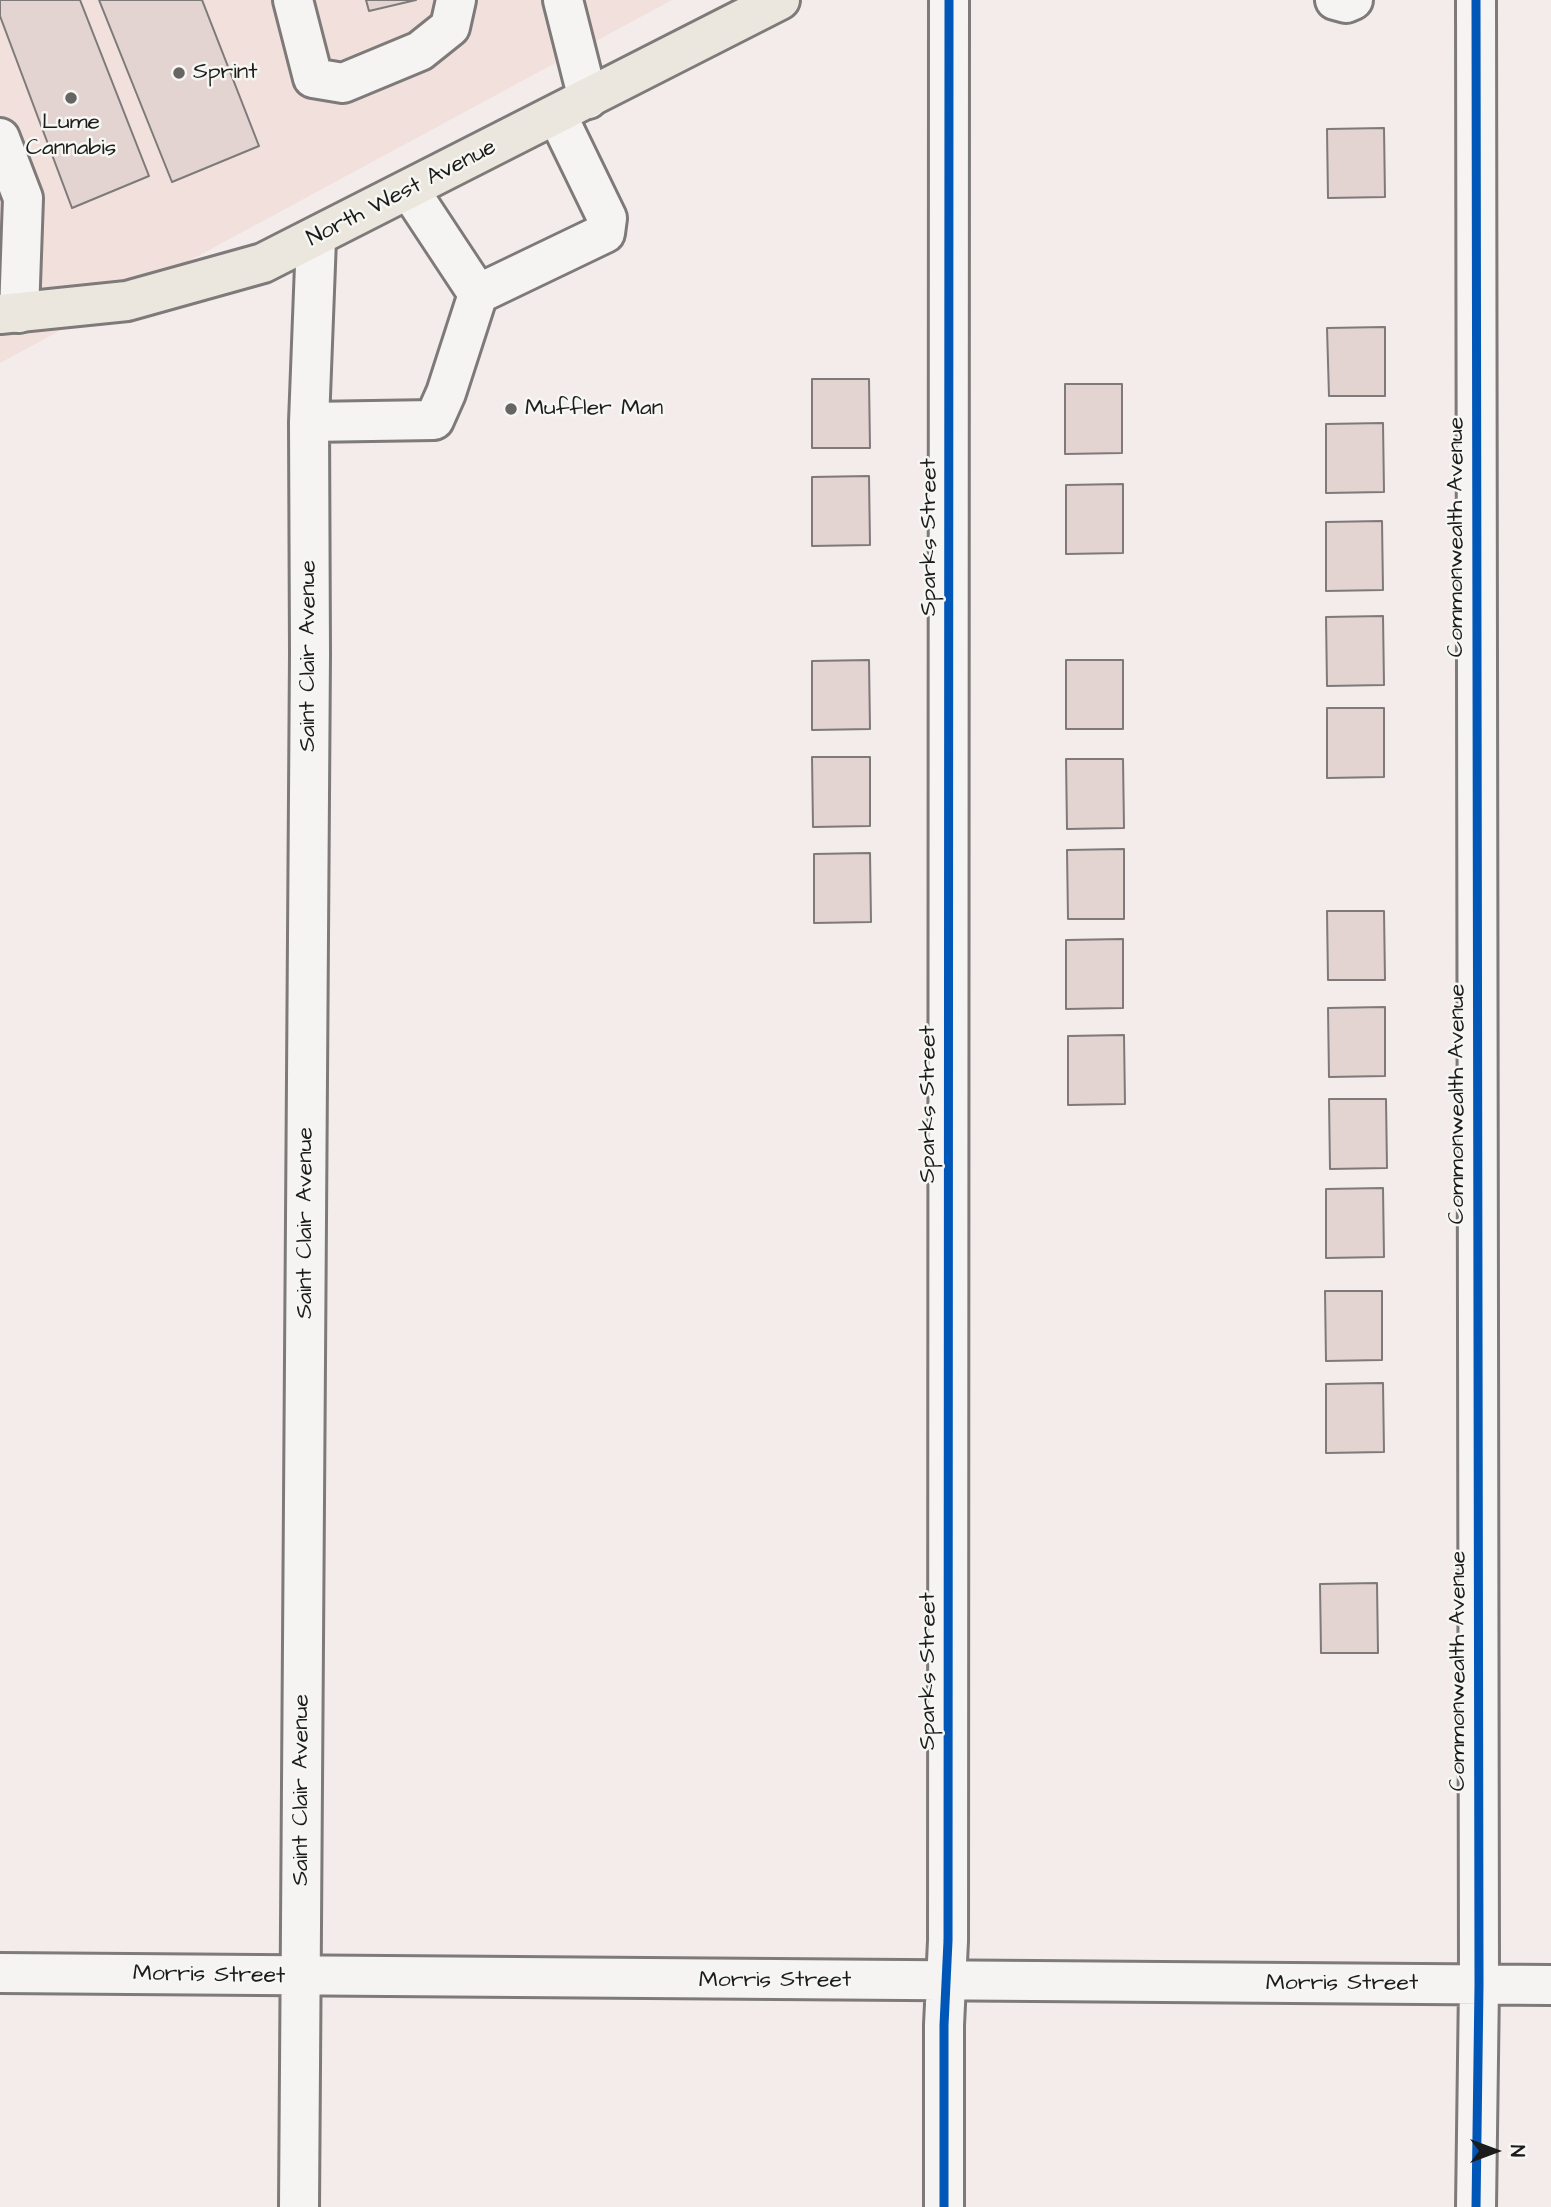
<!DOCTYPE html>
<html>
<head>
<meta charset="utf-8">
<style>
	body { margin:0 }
	#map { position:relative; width:1551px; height:2207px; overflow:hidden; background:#f3ecea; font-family:"Architects Daughter",sans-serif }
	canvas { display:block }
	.north { position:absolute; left:1460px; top:2116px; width:70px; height:70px; -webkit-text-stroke:5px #f6f6f2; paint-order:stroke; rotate:90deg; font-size:19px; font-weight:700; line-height:28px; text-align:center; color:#1c1c1c }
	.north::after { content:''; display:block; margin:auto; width:24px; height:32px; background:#1c1c1c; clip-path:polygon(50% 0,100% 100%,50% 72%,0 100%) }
</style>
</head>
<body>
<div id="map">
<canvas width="1551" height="2207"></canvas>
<div class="north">N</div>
</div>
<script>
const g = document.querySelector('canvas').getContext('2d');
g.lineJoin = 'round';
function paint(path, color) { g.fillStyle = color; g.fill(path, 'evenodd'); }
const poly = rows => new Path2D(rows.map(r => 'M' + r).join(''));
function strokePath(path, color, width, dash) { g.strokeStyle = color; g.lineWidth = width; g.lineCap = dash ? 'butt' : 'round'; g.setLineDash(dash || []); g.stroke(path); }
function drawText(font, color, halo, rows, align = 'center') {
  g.font = font + ' "Architects Daughter",sans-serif'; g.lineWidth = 5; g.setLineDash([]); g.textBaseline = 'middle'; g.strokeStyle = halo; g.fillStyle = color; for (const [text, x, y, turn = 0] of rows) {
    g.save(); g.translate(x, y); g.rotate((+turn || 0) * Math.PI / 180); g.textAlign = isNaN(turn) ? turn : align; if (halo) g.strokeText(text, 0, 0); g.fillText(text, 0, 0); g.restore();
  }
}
const built = poly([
	[0,0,672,0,0,363]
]);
const building = poly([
	[0,0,80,0,149,176,72,208,0,16,0,0],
	[99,0,202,0,259,146,172,182,99,0],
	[366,0,416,0,369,11,366,0],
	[1384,128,1385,197,1328,198,1327,129,1384,128],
	[1385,327,1385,396,1329,396,1327,328,1385,327],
	[812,379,869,379,870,448,812,448,812,379],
	[1065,384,1122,384,1122,453,1065,454,1065,384],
	[1383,423,1384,492,1326,493,1326,424,1383,423],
	[869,476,870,545,812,546,812,477,869,476],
	[1123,484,1123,553,1066,554,1066,485,1123,484],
	[1382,521,1383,590,1326,591,1326,522,1382,521],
	[1383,616,1384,685,1327,686,1326,617,1383,616],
	[869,660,870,729,812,730,812,661,869,660],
	[1066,660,1123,660,1123,729,1066,729,1066,660],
	[1327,708,1384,708,1384,777,1327,778,1327,708],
	[812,757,870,757,870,826,813,827,812,757],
	[1066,759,1123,759,1124,828,1067,829,1066,759],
	[1124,849,1124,919,1068,919,1067,850,1124,849],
	[870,853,871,922,814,923,814,854,870,853],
	[1327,911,1384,911,1385,980,1328,980,1327,911],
	[1123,939,1123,1008,1066,1009,1066,940,1123,939],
	[1385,1007,1385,1076,1329,1077,1328,1008,1385,1007],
	[1124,1035,1125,1104,1068,1105,1068,1036,1124,1035],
	[1329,1099,1386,1099,1387,1168,1330,1169,1329,1099],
	[1383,1188,1384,1257,1326,1258,1326,1189,1383,1188],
	[1325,1291,1382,1291,1382,1360,1326,1361,1325,1291],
	[1383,1383,1384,1452,1326,1453,1326,1384,1383,1383],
	[1377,1583,1378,1653,1321,1653,1320,1584,1377,1583]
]);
const minor = poly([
	[293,0,313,78,343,83,420,51,450,27,456,0],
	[563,0,588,99],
	[1335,0,1346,3,1353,0],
	[1476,0,1479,1985,1476,2207],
	[0,138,23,198,19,313],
	[410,191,478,294],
	[309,422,434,420,446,393,478,294,605,233,607,218,557,115],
	[0,1973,1551,1985],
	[299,2207,310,654,309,422,316,239],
	[944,2207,944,2025,948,1941,949,0]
]);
const major = poly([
	[0,314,127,301,263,263,780,0]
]);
const cycleway = poly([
	[1476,0,1479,1985,1476,2207],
	[944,2207,944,2025,948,1941,949,0]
]);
const markers = [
	[179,73,7,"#676564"],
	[71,98,7,"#676564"],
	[511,409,7,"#676564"]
];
const poiNames = [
	["Sprint",193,73],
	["Lume",71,123,"center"],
	["Cannabis",71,149,"center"],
	["Muffler Man",525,409]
];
const streetNames = [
	["North West Avenue",402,194,-27],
	["Sparks Street",930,537,-90],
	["Commonwealth Avenue",1457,537,-90],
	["Saint Clair Avenue",309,656,-90],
	["Sparks Street",929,1104,-90],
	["Commonwealth Avenue",1458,1104,-90],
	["Saint Clair Avenue",306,1223,-90],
	["Sparks Street",929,1671,-90],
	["Commonwealth Avenue",1459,1671,-90],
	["Saint Clair Avenue",302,1790,-90],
	["Morris Street",209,1976,1],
	["Morris Street",775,1981],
	["Morris Street",1342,1984]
];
paint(built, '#f2e0dc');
paint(building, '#e3d4d2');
strokePath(building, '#7d7a79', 2);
strokePath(minor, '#7d7a79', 44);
strokePath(major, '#7d7a79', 44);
strokePath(minor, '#f5f4f2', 38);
strokePath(major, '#ece7de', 38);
strokePath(cycleway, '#0057b8', 9);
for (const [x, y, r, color] of markers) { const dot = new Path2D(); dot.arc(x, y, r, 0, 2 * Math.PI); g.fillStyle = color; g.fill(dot); strokePath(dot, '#f6f6f2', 2.5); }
drawText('23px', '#1c1c1c', '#f6f6f2', poiNames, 'left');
drawText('23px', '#1c1c1c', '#f6f6f2', streetNames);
</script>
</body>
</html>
